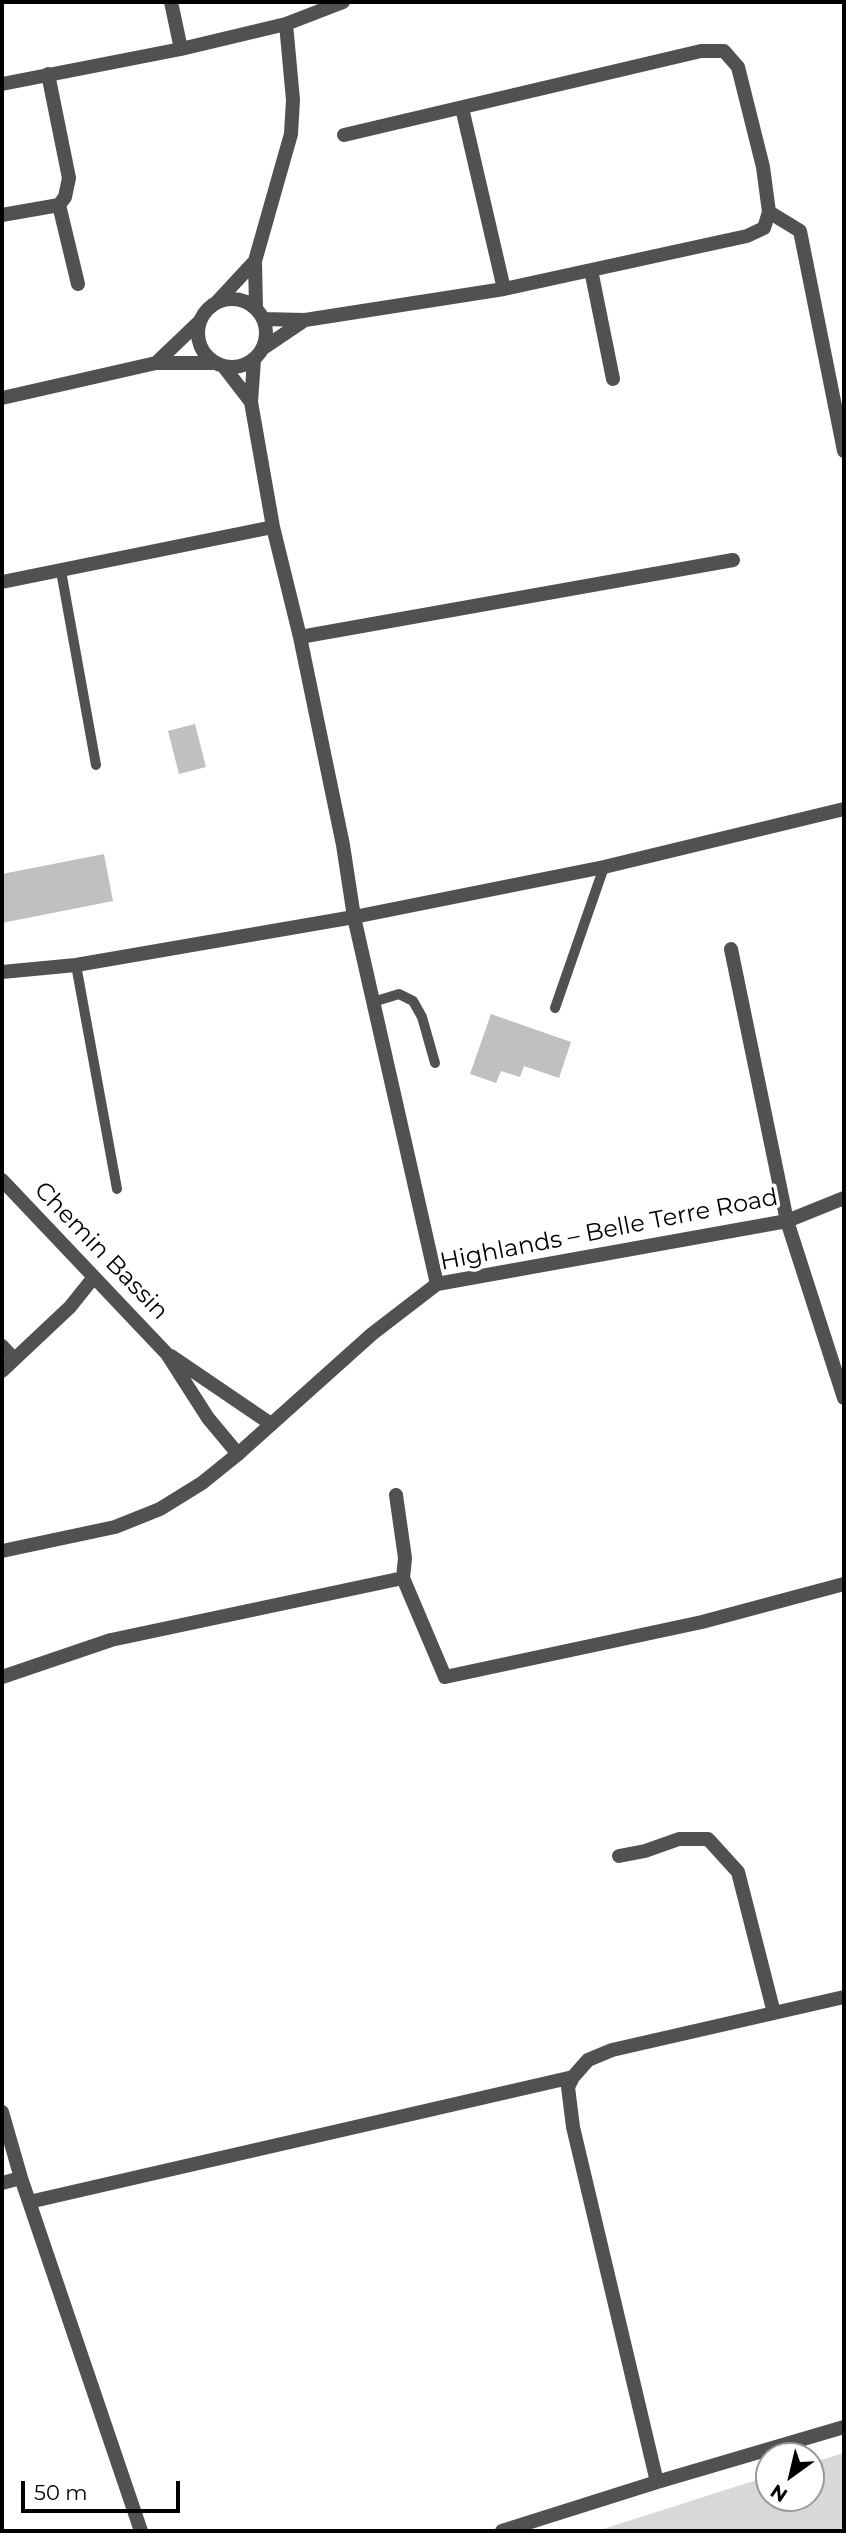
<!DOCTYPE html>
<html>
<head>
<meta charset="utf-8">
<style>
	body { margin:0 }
	#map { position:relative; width:846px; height:2533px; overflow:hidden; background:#fff; font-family:Montserrat,sans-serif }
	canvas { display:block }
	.frame { position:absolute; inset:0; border:4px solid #000; pointer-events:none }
	.north { position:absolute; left:755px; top:2442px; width:70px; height:70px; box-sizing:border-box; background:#fff; border:2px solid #999; border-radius:50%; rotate:214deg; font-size:19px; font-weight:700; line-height:28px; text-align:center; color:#000 }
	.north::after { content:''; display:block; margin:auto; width:24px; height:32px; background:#000; clip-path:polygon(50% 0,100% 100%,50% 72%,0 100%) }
	.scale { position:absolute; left:21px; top:2481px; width:159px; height:32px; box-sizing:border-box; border:4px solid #000; border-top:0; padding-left:9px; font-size:21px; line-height:24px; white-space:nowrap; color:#000; -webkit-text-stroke:5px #fff; paint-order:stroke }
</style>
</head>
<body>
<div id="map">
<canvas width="846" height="2533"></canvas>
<div class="frame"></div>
<div class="north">N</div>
<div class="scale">50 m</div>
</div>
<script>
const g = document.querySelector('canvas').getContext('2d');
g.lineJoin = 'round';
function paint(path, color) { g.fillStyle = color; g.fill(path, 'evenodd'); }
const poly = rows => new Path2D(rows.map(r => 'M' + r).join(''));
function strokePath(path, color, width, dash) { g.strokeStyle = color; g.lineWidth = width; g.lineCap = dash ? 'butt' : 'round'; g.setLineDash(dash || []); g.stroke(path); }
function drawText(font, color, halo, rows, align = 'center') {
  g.font = font + ' Montserrat,sans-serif'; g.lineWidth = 7; g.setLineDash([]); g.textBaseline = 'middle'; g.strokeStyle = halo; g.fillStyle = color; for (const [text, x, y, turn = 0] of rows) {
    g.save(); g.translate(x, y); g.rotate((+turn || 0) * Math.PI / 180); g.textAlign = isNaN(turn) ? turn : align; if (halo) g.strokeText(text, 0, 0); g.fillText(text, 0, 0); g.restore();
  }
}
const green = poly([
	[844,2453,844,2531,597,2531,769,2476,769,2498,811,2498,811,2463]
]);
const building = poly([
	[195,724,206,767,179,774,168,731],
	[104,854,113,901,2,923,2,874],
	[491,1014,571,1042,559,1078,524,1066,520,1077,501,1071,496,1083,470,1074]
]);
const service = poly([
	[61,571,96,765],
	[76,965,117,1189],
	[373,1002,399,994,413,1001,422,1017,435,1063],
	[555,1008,604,867]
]);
const minor = poly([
	[171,2,181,49],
	[2,84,181,49,286,24,343,2],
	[462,108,504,289],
	[59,205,78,284],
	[769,212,800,231,844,451],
	[2,215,59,205,65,197,69,178,48,74],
	[591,270,613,379],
	'198 333a34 34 0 1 1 68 0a34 34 0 1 1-68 0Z',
	[216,303,255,261],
	[256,309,255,261,291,134,293,100,286,24],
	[263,319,305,320,504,289,747,236,764,228,769,212,763,167,738,67,724,51,701,51,344,135],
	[262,349,305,320],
	[254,360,251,402,273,527,300,637,343,845,354,917,437,1284],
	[156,363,200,321],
	[224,367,251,402],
	[2,398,156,363,214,363],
	[2,582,273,527],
	[300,637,733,560],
	[731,949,787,1221,844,1398],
	[2,972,76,965,354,917,604,867,844,809],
	[2,1180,167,1354,208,1418,238,1454],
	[2,1346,14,1359],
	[171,1356,271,1424],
	[2,1371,70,1307,94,1277],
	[396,1495,405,1558,403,1578,445,1677,702,1622,844,1584],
	[2,1677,111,1640,403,1578],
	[619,1856,645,1851,679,1839,708,1839,738,1872,774,2013],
	[2,2112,21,2178,141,2531],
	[2,2183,21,2178],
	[29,2202,573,2077],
	[657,2482,573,2127,568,2087,573,2077,588,2060,612,2050,844,1997],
	[502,2531,657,2482,844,2427]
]);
const tertiary = poly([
	[2,1551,115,1527,160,1509,202,1483,238,1454,372,1334,437,1284,787,1221,844,1198]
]);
const streetNames = [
	["Highlands – Belle Terre Road",609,1230,-11],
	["Chemin Bassin",101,1251,46]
];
paint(green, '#d8d8d8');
paint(building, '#c0c0c0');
strokePath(service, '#515151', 10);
strokePath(minor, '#515151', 14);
strokePath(tertiary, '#515151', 14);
drawText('24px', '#000', '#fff', streetNames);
</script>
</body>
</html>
